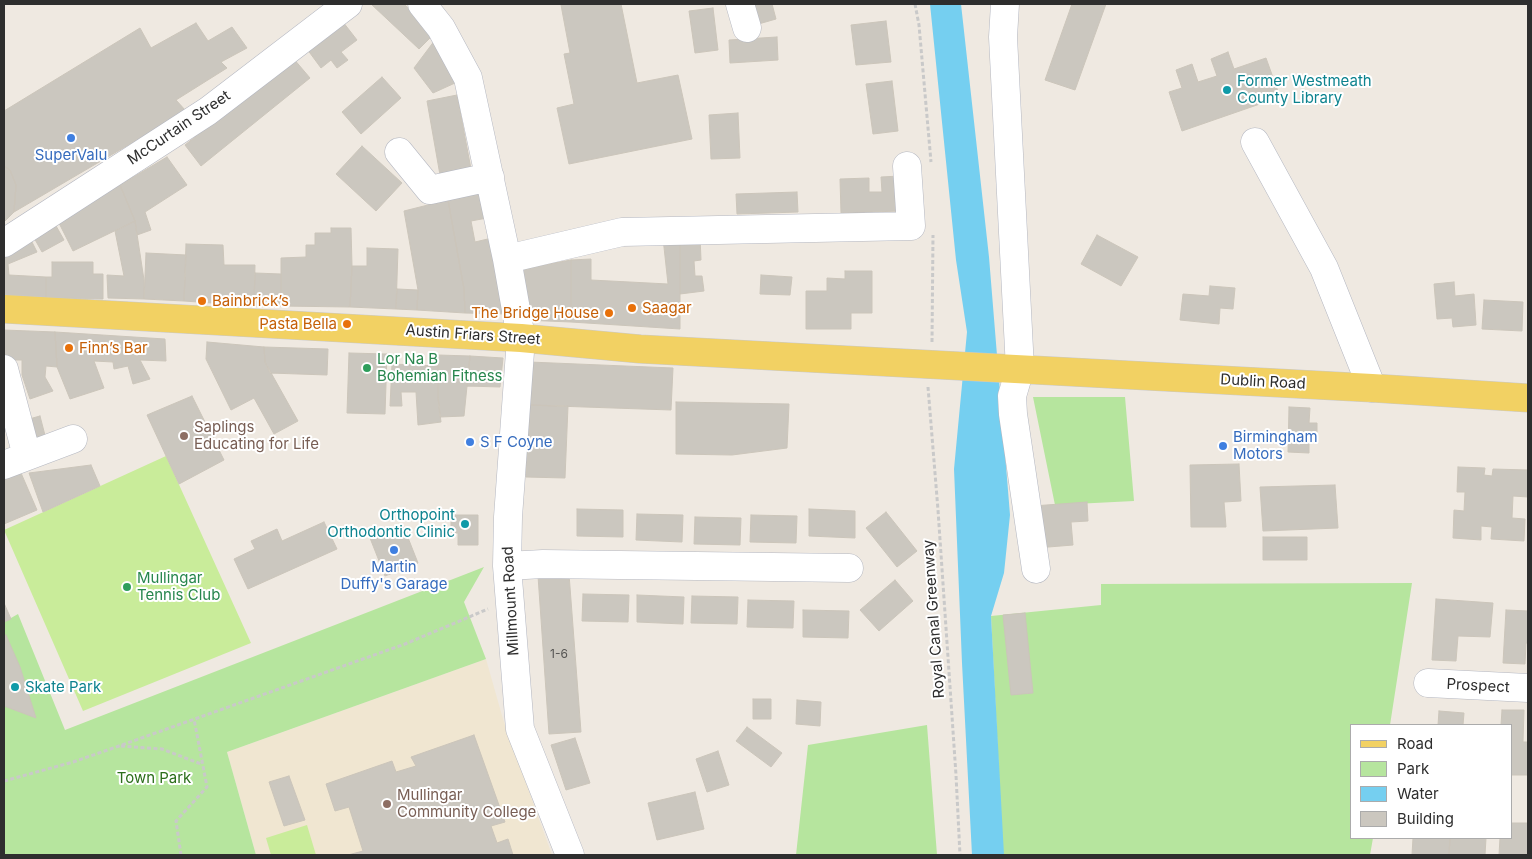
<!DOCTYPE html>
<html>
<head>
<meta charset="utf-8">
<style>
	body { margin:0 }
	#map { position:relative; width:1532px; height:859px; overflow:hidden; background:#efe9e1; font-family:Inter,sans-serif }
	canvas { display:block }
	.frame { position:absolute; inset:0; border:5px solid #2e2e2e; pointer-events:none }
	.legend { position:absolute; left:1350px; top:724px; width:162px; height:115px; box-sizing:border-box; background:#fff; border:1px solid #ababab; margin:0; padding:6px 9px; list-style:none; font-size:15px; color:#2e2e2e }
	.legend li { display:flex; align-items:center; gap:10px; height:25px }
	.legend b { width:25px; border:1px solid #ababab }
</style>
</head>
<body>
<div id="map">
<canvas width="1532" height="859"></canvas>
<div class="frame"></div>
<ul class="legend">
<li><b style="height:6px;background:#f2d163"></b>Road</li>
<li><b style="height:14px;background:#b6e59e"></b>Park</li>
<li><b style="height:14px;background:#75cff0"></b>Water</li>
<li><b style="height:14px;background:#cbc7bf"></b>Building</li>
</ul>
</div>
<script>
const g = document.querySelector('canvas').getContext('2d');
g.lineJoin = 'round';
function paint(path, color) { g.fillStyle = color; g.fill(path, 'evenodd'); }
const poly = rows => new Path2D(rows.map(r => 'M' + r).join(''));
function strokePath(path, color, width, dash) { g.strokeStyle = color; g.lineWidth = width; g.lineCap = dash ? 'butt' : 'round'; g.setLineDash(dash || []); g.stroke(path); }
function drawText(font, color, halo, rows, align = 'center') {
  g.font = font + ' Inter,sans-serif'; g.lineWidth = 4; g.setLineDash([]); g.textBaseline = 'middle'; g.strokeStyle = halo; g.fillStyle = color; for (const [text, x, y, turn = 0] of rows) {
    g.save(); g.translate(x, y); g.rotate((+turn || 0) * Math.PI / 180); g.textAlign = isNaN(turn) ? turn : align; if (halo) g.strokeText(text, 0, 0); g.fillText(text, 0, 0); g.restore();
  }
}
const education = poly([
	[486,659,503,719,552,855,256,855,227,752]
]);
const green = poly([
	[1033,397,1125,397,1134,501,1055,505],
	[484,567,464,602,486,659,227,752,256,855,4,855,4,622,18,614,65,730],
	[1412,583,1390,725,1351,725,1351,838,1373,838,1370,855,1003,855,991,616,1101,605,1101,584],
	[927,725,937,855,796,855,808,745]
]);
const pitch = poly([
	[166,456,251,643,83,711,4,530],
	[307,825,316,855,271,855,266,838]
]);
const water = poly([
	[930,4,961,4,989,257,1010,515,1004,573,991,616,1004,855,972,855,962,663,954,469,967,332,956,260]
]);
const building = poly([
	[371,4,404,4,435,33,419,49,371,4],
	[565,4,621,4,637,83,678,75,692,139,569,164,557,108,574,104,564,54,570,53,561,5,565,4],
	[749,4,772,4,776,19,755,25,749,4],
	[1072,4,1106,4,1075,90,1045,80,1072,4],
	[713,8,718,50,695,53,689,11,713,8],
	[886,21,891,62,856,65,851,25,886,21],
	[343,22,357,40,341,52,348,60,337,68,331,60,321,68,307,49,343,22],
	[196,23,208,41,232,27,247,48,221,62,227,68,176,100,186,111,14,212,16,185,10,170,4,166,4,111,140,28,151,48,196,23],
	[777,37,778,60,730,63,729,40,777,37],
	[435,40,455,83,433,93,414,68,435,40],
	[1228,52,1234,69,1266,58,1280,97,1182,131,1169,92,1182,88,1176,70,1192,64,1198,82,1217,76,1211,59,1228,52],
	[293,58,310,78,201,166,185,145,293,58],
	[382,77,401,98,361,134,342,112,382,77],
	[892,81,898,131,873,134,866,84,892,81],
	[457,95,471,169,440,175,427,101,457,95],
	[738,113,740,158,711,159,709,115,738,113],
	[362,146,402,183,376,211,336,174,362,146],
	[167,157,187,185,145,212,151,230,137,235,135,221,120,185,167,157],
	[4,166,10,170,16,185,14,212,4,222,4,166],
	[900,176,901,211,841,213,840,179,869,178,869,192,882,192,881,177,900,176],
	[120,185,135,221,73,251,57,219,120,185],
	[481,188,487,218,471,221,475,242,492,238,507,314,465,313,464,289,448,200,481,188],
	[797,192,798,212,737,214,736,194,797,192],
	[448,200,464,289,465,313,417,310,418,290,404,211,448,200],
	[135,221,144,280,144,299,108,298,107,275,124,276,115,231,135,221],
	[55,224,64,240,42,252,33,236,55,224],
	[331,228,351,228,352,266,350,307,281,306,281,258,306,257,306,245,315,245,315,233,331,233,331,228],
	[1097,235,1138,257,1121,286,1081,264,1097,235],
	[700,236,701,260,694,261,695,276,702,276,704,291,680,294,680,237,700,236],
	[680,237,680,329,571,322,571,260,591,259,591,280,668,284,663,238,680,237],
	[30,238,37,252,8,264,9,275,46,277,46,298,4,297,4,252,30,238],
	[186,244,223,245,224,265,255,265,254,306,184,301,186,244],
	[367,248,398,249,396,309,350,307,352,266,367,266,367,248],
	[146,253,186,255,184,301,144,299,146,253],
	[571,260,571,322,523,320,516,270,571,260],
	[52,262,93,262,93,274,103,274,103,299,46,298,46,277,52,277,52,262],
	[845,271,872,271,872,313,851,313,851,329,806,329,806,291,827,291,827,278,845,279,845,271],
	[255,273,281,274,281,306,254,306,255,273],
	[761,275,792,277,790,295,760,294,761,275],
	[1454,282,1455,296,1474,294,1476,325,1453,327,1452,318,1437,319,1434,284,1454,282],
	[1210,286,1235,288,1233,309,1220,308,1219,324,1180,320,1183,294,1209,296,1210,286],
	[397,289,418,290,417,310,396,309,397,289],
	[1484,300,1523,302,1522,331,1482,329,1484,300],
	[4,330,55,332,57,367,46,366,45,377,53,391,30,399,22,375,22,360,4,360,4,330],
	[55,332,165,339,166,361,140,360,150,379,133,384,128,366,114,369,113,362,94,361,104,388,70,399,57,367,55,332],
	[207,342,264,347,265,362,298,421,274,434,254,398,231,410,206,359,207,342],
	[264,347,328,349,327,375,270,373,265,362,264,347],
	[349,353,387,354,385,414,347,413,349,353],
	[438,355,470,356,464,416,440,417,438,397,438,355],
	[470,356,503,358,500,387,467,386,470,356],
	[529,362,673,368,671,410,527,405,529,362],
	[392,364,438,366,438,397,441,422,418,425,416,392,401,392,402,406,390,406,392,364],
	[192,396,224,460,179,484,147,415,192,396],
	[676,402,789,404,787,448,732,455,676,454,676,402],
	[527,405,568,406,565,478,526,477,527,405],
	[1289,407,1310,408,1309,423,1317,423,1317,437,1309,437,1309,453,1288,452,1289,407],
	[40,416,47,443,29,448,22,421,40,416],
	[1239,464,1241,501,1224,502,1226,527,1191,527,1190,465,1239,464],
	[91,465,100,486,43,512,29,473,91,465],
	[18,466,37,510,4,524,4,472,18,466],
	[1458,467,1485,468,1484,475,1492,476,1493,469,1528,470,1528,497,1513,496,1512,518,1525,519,1524,541,1491,539,1492,527,1481,526,1481,540,1453,538,1454,510,1464,511,1465,492,1457,492,1458,467],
	[1335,485,1338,528,1263,531,1260,487,1335,485],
	[1087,502,1088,521,1071,522,1073,545,1036,548,1033,506,1087,502],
	[577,509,623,510,623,537,577,536,577,509],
	[809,509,855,511,855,538,809,536,809,509],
	[886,512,917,551,897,567,866,528,886,512],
	[637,514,683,515,682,542,636,540,637,514],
	[451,515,478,515,478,545,458,545,458,533,451,533,451,515],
	[751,515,797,516,796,543,750,542,751,515],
	[695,517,741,518,740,545,694,544,695,517],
	[324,522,337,549,248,589,234,559,255,549,251,541,277,529,282,541,324,522],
	[403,525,418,563,385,576,370,538,403,525],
	[1263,537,1307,537,1307,560,1263,560,1263,537],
	[569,574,581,732,549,734,538,576,569,574],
	[895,580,913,601,879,631,860,610,895,580],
	[583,594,629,595,628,622,582,621,583,594],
	[637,595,684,597,683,624,637,622,637,595],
	[692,596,738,597,737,624,691,623,692,596],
	[1436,599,1493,603,1490,637,1458,636,1456,661,1432,660,1436,599],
	[748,600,794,601,793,628,747,627,748,600],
	[4,603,11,619,4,622,4,603],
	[803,610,849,611,848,638,803,637,803,610],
	[1506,610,1528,611,1528,643,1526,643,1525,664,1503,663,1506,610],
	[1025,613,1033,693,1011,695,1003,615,1025,613],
	[6,635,20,667,36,718,4,706,4,636,6,635],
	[753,699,771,699,771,719,753,719,753,699],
	[797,700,821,702,820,726,796,724,797,700],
	[1502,710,1524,710,1523,742,1528,742,1528,775,1511,775,1511,725,1501,725,1502,710],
	[1439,711,1464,713,1463,725,1438,725,1439,711],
	[747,727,782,753,771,767,736,741,747,727],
	[474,735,505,822,491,826,497,843,508,839,513,855,348,855,363,851,349,807,335,811,326,784,392,761,396,772,416,766,411,757,474,735],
	[575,738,590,783,566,790,551,745,575,738],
	[718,751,729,785,707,792,696,759,718,751],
	[289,776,305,820,284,826,269,782,289,776],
	[695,792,704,829,657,840,648,803,695,792],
	[1511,823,1528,823,1528,855,1499,855,1500,838,1511,838,1511,823],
	[1413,838,1450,838,1449,855,1412,855,1413,838],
	[1450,838,1486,838,1485,855,1449,855,1450,838]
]);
const path = poly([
	[915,4,919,25,931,162],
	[932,342,933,235],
	[928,387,938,510,956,775,960,855],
	[121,746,162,749,201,764],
	[4,781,73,762,119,746,405,644,488,609],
	[181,855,176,821,207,787,194,719]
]);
const minor = poly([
	[422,4,441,28,468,78,507,259,521,338,508,517,507,566,520,729,570,855],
	[740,4,747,28],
	[1005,4,1003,37,1020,369,1012,396,1013,414,1036,569],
	[1255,142,1324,268,1372,388],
	[399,152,430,190,490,177],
	[4,243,208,111,348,4],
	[507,259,622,232,911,226,907,166],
	[4,369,27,456],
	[4,465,73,439],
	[507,566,543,564,849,568],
	[1428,683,1528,688]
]);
const major = poly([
	[4,309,521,338,640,349,1372,388,1528,398]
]);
const markers = [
	[1227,90,5,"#0f9aa8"],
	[71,138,5,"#3f7fe0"],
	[202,301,5,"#e8710a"],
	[632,308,5,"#e8710a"],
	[609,313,5,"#e8710a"],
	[347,324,5,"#e8710a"],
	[69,348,5,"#e8710a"],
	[367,368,5,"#2e9e5b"],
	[184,436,5,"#8d6e63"],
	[470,442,5,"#3f7fe0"],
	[1223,446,5,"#3f7fe0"],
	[465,524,5,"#0f9aa8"],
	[394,550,5,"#3f7fe0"],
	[127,587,5,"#2e9e5b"],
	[15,687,5,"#0f9aa8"],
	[387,804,5,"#8d6e63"]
];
const numberNames = [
	["1-6",559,654]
];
const cultureNames = [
	["Former Westmeath",1237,81],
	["County Library",1237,98],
	["Orthopoint",455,515,"right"],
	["Orthodontic Clinic",455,532,"right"],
	["Skate Park",25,687]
];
const streetNames = [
	["McCurtain Street",179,128,-34],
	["Austin Friars Street",473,335,4],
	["Dublin Road",1263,382,3],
	["Millmount Road",511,601,-93],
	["Royal Canal Greenway",934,619,-94],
	["Prospect",1478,686,3]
];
const shopNames = [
	["SuperValu",71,155],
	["Birmingham",1233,437,"left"],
	["Motors",1233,454,"left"],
	["S F Coyne",480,442,"left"],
	["Martin",394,567],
	["Duffy's Garage",394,584]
];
const foodNames = [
	["Bainbrick’s",212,301],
	["Saagar",642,308],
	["The Bridge House",599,313,"right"],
	["Pasta Bella",337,324,"right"],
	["Finn’s Bar",79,348]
];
const leisureNames = [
	["Lor Na B",377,359],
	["Bohemian Fitness",377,376],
	["Mullingar",137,578],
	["Tennis Club",137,595]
];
const educationNames = [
	["Saplings",194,427],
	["Educating for Life",194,444],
	["Mullingar",397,795],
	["Community College",397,812]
];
const parkNames = [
	["Town Park",154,778]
];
paint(education, '#f0e6d1');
paint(green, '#b6e59e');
paint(pitch, '#c9ec9a');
paint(water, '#75cff0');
paint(building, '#cbc7bf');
strokePath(building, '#cbc5ba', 1);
strokePath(minor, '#b4b7c1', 29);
strokePath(major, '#c9c9c9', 29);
strokePath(path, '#c9c9c9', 3, [4, 2.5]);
strokePath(minor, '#fff', 28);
strokePath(major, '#f2d163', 28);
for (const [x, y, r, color] of markers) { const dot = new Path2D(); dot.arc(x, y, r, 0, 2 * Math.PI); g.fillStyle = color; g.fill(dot); strokePath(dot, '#fff', 2); }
drawText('12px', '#555452', null, numberNames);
drawText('15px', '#0d838f', '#fff', cultureNames, 'left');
drawText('15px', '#2e2e2e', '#fff', streetNames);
drawText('15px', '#366cbe', '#fff', shopNames);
drawText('15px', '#c56008', '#fff', foodNames, 'left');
drawText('15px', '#27864d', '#fff', leisureNames, 'left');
drawText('15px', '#785e54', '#fff', educationNames, 'left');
drawText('15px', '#2c6e1b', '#fff', parkNames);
</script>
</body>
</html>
